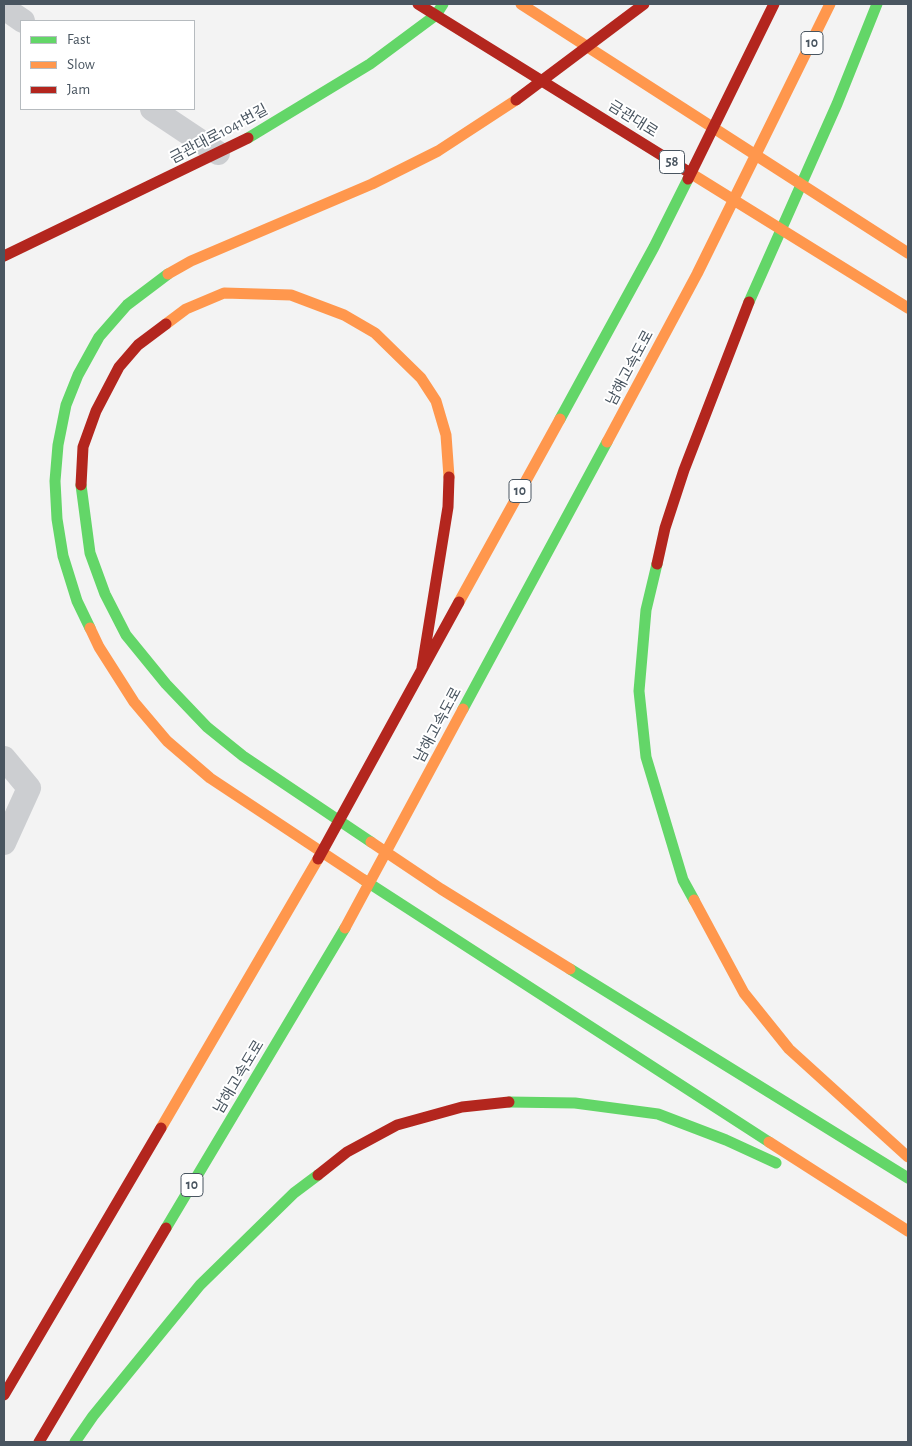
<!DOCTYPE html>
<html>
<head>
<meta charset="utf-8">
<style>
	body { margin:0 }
	#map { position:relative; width:912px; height:1446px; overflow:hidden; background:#f3f3f3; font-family:"Alegreya Sans",sans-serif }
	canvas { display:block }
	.frame { position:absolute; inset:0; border:5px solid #495560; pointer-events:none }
	.legend { position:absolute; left:20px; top:20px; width:175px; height:90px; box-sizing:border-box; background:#fff; border:1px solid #b6bbbf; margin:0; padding:6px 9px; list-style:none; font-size:15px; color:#495560 }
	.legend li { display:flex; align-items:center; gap:10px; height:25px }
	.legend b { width:25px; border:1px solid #b6bbbf }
</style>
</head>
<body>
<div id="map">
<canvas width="912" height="1446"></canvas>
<div class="frame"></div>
<ul class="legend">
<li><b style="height:6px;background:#63d668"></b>Fast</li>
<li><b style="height:6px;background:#ff974d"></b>Slow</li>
<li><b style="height:6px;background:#b3261e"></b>Jam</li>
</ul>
</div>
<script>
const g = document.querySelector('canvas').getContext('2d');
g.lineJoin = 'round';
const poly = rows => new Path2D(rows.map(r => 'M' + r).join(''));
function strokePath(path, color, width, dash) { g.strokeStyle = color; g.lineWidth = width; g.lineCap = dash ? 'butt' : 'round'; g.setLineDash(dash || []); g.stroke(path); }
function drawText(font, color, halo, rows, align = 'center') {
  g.font = font + ' "Alegreya Sans","Noto Sans KR",sans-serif'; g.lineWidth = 4; g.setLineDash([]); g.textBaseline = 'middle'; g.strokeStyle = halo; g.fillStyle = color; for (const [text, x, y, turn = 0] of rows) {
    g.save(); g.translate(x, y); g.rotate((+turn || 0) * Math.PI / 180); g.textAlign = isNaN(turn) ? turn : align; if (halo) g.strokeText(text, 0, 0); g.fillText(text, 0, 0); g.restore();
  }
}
const street = poly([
	[4,8,23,21],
	[152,109,218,153],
	[4,758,29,788,4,843]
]);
const fast = poly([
	[248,138,370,64,436,15,443,4],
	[749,302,837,104,877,4],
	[560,419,654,247,688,179],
	[81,485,90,553,105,594,126,635,166,684,207,727,243,756,371,842],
	[657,564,646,610,639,691,646,757,683,880,694,900],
	[90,628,77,601,63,556,57,519,55,481,58,445,66,405,78,375,99,337,127,305,168,274],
	[463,709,607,442],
	[364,880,769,1142],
	[570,969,908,1178],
	[509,1102,575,1103,658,1114,726,1140,776,1163],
	[166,1228,345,928],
	[75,1442,93,1416,200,1285,294,1193,318,1175]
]);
const slow = poly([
	[521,4,908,253],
	[687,171,908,308],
	[168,274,191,261,372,184,438,151,516,100],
	[166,324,186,309,224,293,291,295,344,315,375,333,421,378,436,401,446,435,449,477],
	[607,442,697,274,830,4],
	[459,602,560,419],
	[90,628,99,647,134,702,167,741,210,778,364,880],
	[371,842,441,889,570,969],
	[694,900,744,993,789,1049,908,1157],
	[345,928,463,709],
	[161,1128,318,859],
	[769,1142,908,1231]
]);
const jam = poly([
	[418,4,687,171],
	[516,100,644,4],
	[688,179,774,4],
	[4,256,248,138],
	[81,485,83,447,96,411,119,367,138,345,166,324],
	[657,564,665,528,684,470,749,302],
	[422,668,448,507,449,477],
	[318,859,459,602],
	[318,1175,347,1152,397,1125,462,1107,509,1102],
	[4,1395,161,1128],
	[39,1442,166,1228]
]);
const shields = [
	[812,43,22],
	[672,162,25],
	[520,491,22],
	[192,1185,22]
];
const shieldNames = [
	["10",812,43],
	["58",672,162],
	["10",520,491],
	["10",192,1185]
];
const streetNames = [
	["금관대로",633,119,32],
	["금관대로1041번길",219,134,-28],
	["남해고속도로",630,368,-62],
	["남해고속도로",438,725,-62],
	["남해고속도로",239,1077,-59]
];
strokePath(street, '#ccced1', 24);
strokePath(fast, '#63d668', 11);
strokePath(slow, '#ff974d', 11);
strokePath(jam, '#b3261e', 11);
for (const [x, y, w] of shields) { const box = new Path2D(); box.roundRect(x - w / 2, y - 11.5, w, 23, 4); g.fillStyle = '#fff'; g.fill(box); strokePath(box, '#495560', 1); }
drawText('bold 14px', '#495560', null, shieldNames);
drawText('15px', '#495560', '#fff', streetNames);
</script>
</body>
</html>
